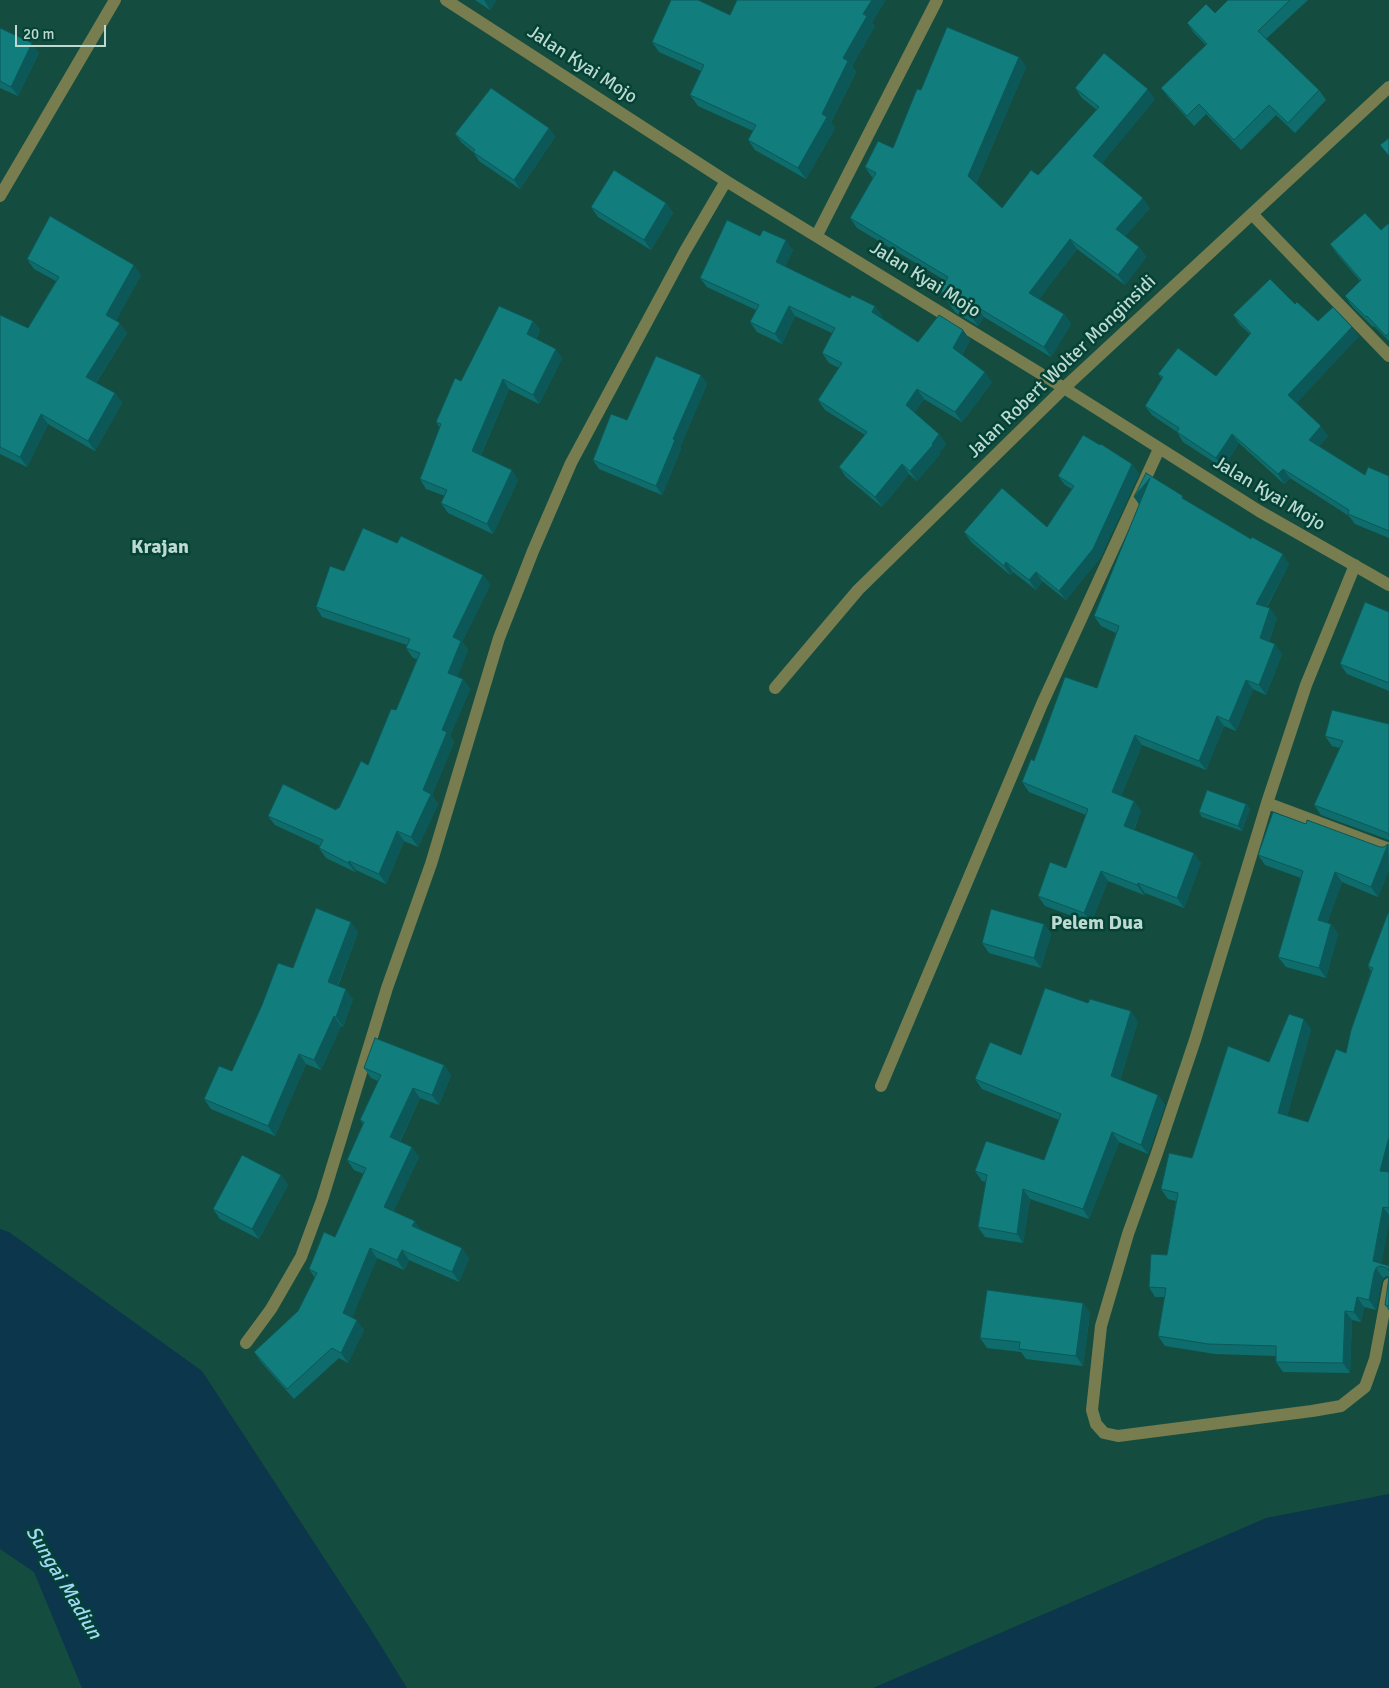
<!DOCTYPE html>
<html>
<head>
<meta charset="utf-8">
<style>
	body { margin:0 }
	#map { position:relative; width:1389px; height:1688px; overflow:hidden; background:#144d40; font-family:Signika,sans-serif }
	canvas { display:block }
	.scale { position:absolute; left:15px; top:25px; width:91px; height:22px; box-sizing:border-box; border:2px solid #bed9d0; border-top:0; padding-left:6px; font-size:15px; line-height:18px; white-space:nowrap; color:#bed9d0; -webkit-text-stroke:4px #044236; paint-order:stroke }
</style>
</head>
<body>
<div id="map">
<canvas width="1389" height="1688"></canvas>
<div class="scale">20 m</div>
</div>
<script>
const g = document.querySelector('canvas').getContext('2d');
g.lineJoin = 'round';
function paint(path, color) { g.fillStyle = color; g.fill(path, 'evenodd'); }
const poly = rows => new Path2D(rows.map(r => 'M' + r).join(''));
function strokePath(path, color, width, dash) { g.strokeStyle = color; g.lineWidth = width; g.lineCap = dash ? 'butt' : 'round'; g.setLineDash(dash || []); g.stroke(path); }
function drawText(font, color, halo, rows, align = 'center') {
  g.font = font + ' Signika,sans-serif'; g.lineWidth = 5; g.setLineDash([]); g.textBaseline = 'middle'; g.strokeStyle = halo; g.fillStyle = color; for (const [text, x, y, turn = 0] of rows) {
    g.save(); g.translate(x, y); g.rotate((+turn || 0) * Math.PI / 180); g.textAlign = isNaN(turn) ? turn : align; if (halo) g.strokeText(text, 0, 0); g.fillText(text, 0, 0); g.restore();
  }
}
const water = poly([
	[0,1229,9,1232,202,1371,368,1625,407,1688,82,1688,34,1572,0,1549],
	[1389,1494,1389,1688,873,1688,1266,1518]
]);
const minor = poly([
	[446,0,726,181,1064,388,1259,511,1389,585],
	[0,196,115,0],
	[1252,214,1389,356],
	[817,235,937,0],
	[1355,565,1306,685,1267,803,1195,1040,1157,1153,1128,1234,1101,1326,1092,1410,1096,1424,1104,1433,1118,1436,1312,1411,1341,1406,1365,1387,1375,1359,1389,1284],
	[775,688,858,590,1064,388,1389,87],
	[1267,803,1389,849],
	[881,1086,1042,704,1159,449],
	[246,1343,271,1309,301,1257,322,1200,387,988,431,864,499,638,533,551,571,463,685,251,726,181]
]);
const wall = poly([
	[475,0,496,0,490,10],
	[1228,0,1308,0,1266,39,1319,90,1326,100,1295,133,1276,115,1241,150,1206,114,1194,126,1168,97,1161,88,1206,45,1194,33,1187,23,1215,13],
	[730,15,872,23,875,26,852,66,856,72,831,122,835,128,806,179,755,150,748,140,753,131,698,106,690,95,701,71,659,52,652,42],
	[0,28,39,53,18,96,0,88],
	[1019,57,1026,67,976,184,1002,208,1038,175,1097,110,1082,98,1075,88,1155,99,1102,163,1150,208,1125,236,1139,247,1146,257,1125,285,1077,249,1039,299,1064,314,1071,324,1051,357,984,317,978,326,955,312,940,291,946,281,857,228,850,218,873,178,872,177,865,167,893,148,921,90],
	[549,128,555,137,520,189,479,161,474,153,462,143,455,134],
	[666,203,673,213,651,250,598,217,591,207],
	[1389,223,1389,341,1374,326,1373,327,1352,306,1345,296,1360,281,1337,254,1330,244,1381,230],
	[760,236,793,250,785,267,850,298,875,306,882,316,881,318,918,342,963,330,970,340,962,355,992,382,962,422,924,399,914,413,939,434,946,444,939,453,940,454,917,481,909,474,882,507,846,477,839,467,865,435,825,410,818,400,839,368,829,363,822,353,832,333,795,316,782,344,757,332,750,322,756,310,707,287,700,278],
	[27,259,141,275,116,320,127,333,96,383,115,393,122,403,95,451,48,424,27,467,0,454,0,315,28,328,56,281,34,269],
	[1295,304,1318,321,1359,336,1296,403,1328,436,1319,446,1365,475,1389,476,1389,538,1355,524,1349,516,1290,478,1284,484,1239,443,1223,468,1183,442,1177,432,1152,415,1145,406,1162,379,1158,374,1216,376,1250,334,1240,325,1233,315],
	[533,321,540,330,536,339,562,358,539,404,509,389,481,455,518,480,493,534,448,513,441,503,445,496,426,489,420,479,440,428,436,422,461,381],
	[701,375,707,384,680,447,681,449,662,495,599,469,593,460,627,420],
	[1132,464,1139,474,1100,558,1066,600,1042,581,1036,590,1013,572,1010,575,971,542,964,532,1047,527,1072,489,1065,485,1058,476],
	[1134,497,1185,500,1289,564,1267,607,1277,618,1269,641,1282,654,1266,695,1253,689,1236,731,1224,726,1206,770,1142,745,1121,796,1134,801,1141,811,1134,830,1201,863,1184,908,1145,893,1144,895,1108,881,1091,923,1045,906,1038,896,1066,868,1086,815,1029,792,1022,782,1034,761,1097,688,1116,633,1101,626,1094,616,1139,504],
	[397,543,483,575,490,585,462,642,468,650,457,677,463,679,470,689,450,736,454,742,432,795,438,804,418,847,404,841,386,884,356,870,355,872,326,858,319,848,320,846,275,825,268,816,336,810,339,808,368,765,396,710,417,659,413,658,406,648,407,645,322,617,316,607,344,571],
	[1389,612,1389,691,1347,674,1340,664],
	[1389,724,1389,840,1321,815,1314,805,1340,748,1332,746,1325,736],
	[1246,804,1250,809,1242,831,1202,817,1199,812],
	[1306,824,1380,847,1384,847,1388,844,1389,844,1389,870,1378,897,1342,882,1327,923,1331,924,1338,934,1326,978,1286,967,1278,957,1301,878,1265,865,1258,855],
	[1389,914,1389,1221,1381,1264,1389,1266,1389,1277,1387,1276,1383,1278,1381,1283,1376,1310,1364,1307,1361,1322,1352,1320,1350,1373,1283,1372,1276,1362,1276,1356,1215,1354,1165,1346,1158,1336,1165,1297,1155,1297,1149,1287,1167,1255,1176,1201,1168,1199,1161,1189,1192,1158,1269,1062,1311,1029,1287,1116,1308,1122,1346,1053,1371,971,1368,966],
	[1044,924,1051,934,1041,968,989,953,982,943],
	[358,932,338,986,353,999,343,1027,341,1026,321,1070,306,1064,275,1136,211,1109,204,1099,232,1071,293,968],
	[1138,1021,1120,1080,1158,1095,1165,1105,1148,1154,1119,1142,1089,1219,1030,1199,1023,1243,985,1237,978,1227,986,1182,982,1181,975,1171,1044,1160,1059,1120,982,1089,975,1079,1021,1055],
	[444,1065,451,1075,439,1105,420,1098,400,1142,419,1157,393,1212,422,1231,469,1258,459,1282,409,1260,404,1270,377,1258,352,1317,364,1330,348,1363,339,1358,294,1399,261,1362,254,1352,298,1311,315,1278,309,1269,335,1237,364,1174,354,1170,347,1160,363,1124,360,1120,378,1081,371,1078,364,1068],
	[281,1175,288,1185,259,1239,220,1219,213,1209],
	[1389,1277,1389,1311,1385,1305],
	[1083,1303,1090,1313,1083,1366,1026,1359,1021,1352,987,1348,980,1338]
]);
const shadedWall = poly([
	[484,0,496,0,490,10],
	[872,0,886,0,872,23,875,26,852,66,856,72,831,122,835,128,806,179,798,168,822,114,843,58,863,14],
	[32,43,39,53,18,96,11,87],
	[1019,57,1026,67,975,186,968,176],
	[1148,89,1155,99,1100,166,1093,156],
	[549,128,555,137,520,189,514,180],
	[1143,198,1150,208,1123,239,1116,229],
	[666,203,673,213,651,250,644,240],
	[1070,239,1077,249,1036,303,1029,293],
	[786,240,793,250,783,272,776,262],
	[1139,247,1146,257,1125,285,1118,275],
	[134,265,141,275,114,325,106,315],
	[789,306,795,316,782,344,775,334],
	[875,306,882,316,879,322,872,312],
	[977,307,984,317,978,326,971,316],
	[1064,314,1071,324,1051,357,1044,347],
	[533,321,540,330,533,344,527,334],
	[120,323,127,333,93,387,86,377],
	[1352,327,1359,336,1295,405,1288,395],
	[963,330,970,340,960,358,953,348],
	[556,349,562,358,539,404,533,395],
	[985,372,992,382,962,422,955,412],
	[701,375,707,384,680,447,681,449,662,495,656,486,673,439],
	[503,379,509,389,478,461,472,451],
	[917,389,924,399,913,415,906,405],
	[115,393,122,403,95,451,88,441],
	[41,414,48,424,27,467,20,457],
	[1321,426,1328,436,1315,450,1309,440],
	[939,434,946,444,939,453,940,454,917,481,910,471],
	[1232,434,1239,443,1223,468,1216,458],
	[902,464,909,474,882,507,875,497],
	[1132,464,1139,474,1100,558,1066,600,1059,591],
	[1283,469,1290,478,1284,484,1278,474],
	[512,470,518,480,493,534,487,524],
	[1150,478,1141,507,1134,497],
	[1283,554,1289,564,1263,613,1256,604],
	[1006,562,1013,572,1010,575,1004,566],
	[1036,572,1042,581,1036,590,1029,580],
	[483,575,490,585,462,642,468,650,455,683,448,673,453,637],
	[1270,608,1277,618,1266,648,1260,638],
	[1275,644,1282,654,1266,695,1259,685],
	[463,679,470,689,450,736,454,742,432,795,438,804,418,847,411,837,423,790,442,730],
	[1246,680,1253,689,1236,731,1229,721],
	[1217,716,1224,726,1206,770,1199,761],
	[1135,735,1142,745,1119,802,1112,792],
	[1134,801,1141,811,1131,836,1124,826],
	[1246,804,1250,809,1242,831,1238,826],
	[397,831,404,841,386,884,379,874],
	[1388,844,1389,870,1378,897,1371,887],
	[1194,853,1201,863,1184,908,1177,898],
	[349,861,356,870,355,872,348,863],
	[1101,871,1108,881,1091,923,1084,913],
	[1335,872,1342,882,1325,930,1318,920],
	[1138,883,1145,893,1144,895,1137,885],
	[351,922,358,932,335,992,328,982],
	[1044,924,1051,934,1041,968,1034,958],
	[1331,924,1338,934,1326,978,1319,968],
	[346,989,353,999,343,1027,336,1017],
	[1131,1011,1138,1021,1118,1086,1111,1076],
	[334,1016,341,1026,321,1070,314,1060],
	[1304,1019,1311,1029,1285,1123,1278,1113],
	[299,1054,306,1064,275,1136,268,1126],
	[444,1065,451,1075,439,1105,432,1095],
	[413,1088,420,1098,397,1147,390,1137],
	[1158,1095,1165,1105,1148,1154,1141,1145],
	[1112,1132,1119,1142,1089,1219,1083,1209],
	[1389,1137,1389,1174,1380,1171],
	[412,1147,419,1157,391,1217,384,1207],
	[281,1175,288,1185,259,1239,252,1229],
	[1023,1189,1030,1199,1023,1243,1017,1234],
	[1383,1207,1389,1215,1389,1221,1381,1267,1373,1261],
	[415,1221,422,1231,412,1226],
	[370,1248,377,1258,350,1323,343,1313],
	[462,1248,469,1258,459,1282,452,1272],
	[402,1250,409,1260,404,1270,397,1260],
	[1376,1268,1383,1278,1381,1283,1376,1310,1369,1300,1374,1273],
	[1357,1297,1364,1307,1361,1322,1354,1312],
	[1083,1303,1090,1313,1083,1366,1076,1356],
	[1345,1311,1352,1320,1350,1373,1343,1363],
	[357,1320,364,1330,348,1363,341,1353]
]);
const building = poly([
	[671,0,698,0,730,15,737,0,872,0,863,14,867,16,843,58,848,61,822,114,827,117,798,168,748,140,756,125,690,95,704,65,652,42,671,0],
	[1228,0,1290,0,1258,31,1319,90,1288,123,1269,105,1234,140,1199,104,1187,116,1161,88,1207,44,1187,23,1206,4,1215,13,1228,0],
	[947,27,1019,57,968,176,1002,208,1031,170,1038,175,1099,107,1075,88,1104,53,1148,89,1093,156,1143,198,1116,229,1139,247,1118,275,1070,239,1029,293,1064,314,1044,347,977,307,971,316,948,302,952,297,940,291,948,277,850,218,876,173,865,167,878,141,893,148,917,89,921,90,947,27],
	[0,28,32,43,11,87,0,81,0,28],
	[491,88,549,128,514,180,473,152,475,150,455,134,491,88],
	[1389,138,1389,156,1380,145,1389,138],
	[614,170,666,203,644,240,591,207,614,170],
	[1365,213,1381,230,1389,223,1389,333,1386,336,1367,316,1366,317,1345,296,1361,280,1330,244,1365,213],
	[50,216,134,265,106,315,120,323,86,377,115,393,88,441,41,414,20,457,0,447,0,315,28,328,59,277,27,259,50,216],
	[727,220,760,236,763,230,786,240,776,262,850,298,852,295,875,306,872,312,918,342,939,315,963,330,953,348,985,372,955,412,917,389,906,405,939,434,932,444,933,445,910,471,902,464,875,497,839,467,867,432,818,400,842,363,822,353,835,328,789,306,775,334,750,322,759,305,700,278,727,220],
	[1270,279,1295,304,1297,302,1318,321,1333,307,1352,327,1288,395,1321,426,1309,440,1365,475,1368,467,1389,476,1389,531,1348,514,1349,510,1283,469,1278,474,1232,434,1216,458,1177,432,1179,428,1145,406,1163,377,1158,374,1178,348,1216,376,1251,333,1233,315,1270,279],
	[499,306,533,321,527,334,556,349,533,395,503,379,472,451,512,470,487,524,441,503,447,490,420,479,441,424,436,422,455,378,461,381,499,306],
	[656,356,701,375,673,439,675,440,656,486,593,460,611,414,627,420,656,356],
	[1083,435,1100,445,1101,444,1132,464,1093,549,1059,591,1036,572,1029,580,1006,562,1004,566,964,532,1002,488,1047,527,1074,486,1058,476,1083,435],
	[1146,473,1183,496,1182,498,1251,539,1252,537,1283,554,1256,604,1270,608,1260,638,1275,644,1259,685,1246,680,1229,721,1217,716,1199,761,1135,735,1112,792,1134,801,1124,826,1194,853,1177,898,1138,883,1137,885,1101,871,1084,913,1038,896,1050,862,1066,868,1088,809,1022,782,1031,759,1034,761,1065,677,1097,688,1119,626,1094,616,1150,478,1134,497,1146,473],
	[363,528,397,543,401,536,483,575,453,637,461,641,448,673,463,679,442,730,447,732,423,790,431,794,411,837,397,831,379,874,349,861,348,863,319,848,323,840,268,816,283,784,336,810,337,808,339,808,361,761,368,765,391,709,396,710,420,653,406,648,410,639,316,607,330,566,344,571,363,528],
	[1365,602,1389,612,1389,683,1340,664,1365,602],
	[1332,710,1389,724,1389,836,1389,834,1385,832,1314,805,1343,741,1325,736,1332,710],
	[1207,790,1246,804,1238,826,1199,812,1207,790],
	[1273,812,1306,824,1307,820,1380,847,1384,847,1388,844,1371,887,1335,872,1318,920,1331,924,1319,968,1278,957,1303,871,1258,855,1273,812],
	[316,908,351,922,328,982,346,989,336,1017,334,1016,314,1060,299,1054,268,1126,204,1099,219,1066,232,1071,262,1005,278,963,293,968,316,908],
	[991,909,1044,924,1034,958,982,943,991,909],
	[1388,913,1389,914,1389,1137,1380,1171,1389,1172,1389,1208,1383,1207,1373,1261,1389,1266,1389,1271,1387,1268,1380,1266,1376,1268,1374,1273,1369,1300,1357,1297,1354,1312,1345,1311,1343,1363,1276,1362,1276,1346,1208,1344,1158,1336,1166,1288,1149,1287,1151,1254,1167,1255,1178,1193,1161,1189,1169,1153,1192,1158,1228,1046,1269,1062,1289,1014,1304,1019,1278,1113,1308,1122,1336,1049,1346,1053,1351,1030,1373,968,1368,966,1388,913],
	[1045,988,1088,1003,1090,999,1131,1011,1111,1076,1158,1095,1141,1145,1112,1132,1083,1209,1023,1189,1017,1234,978,1227,987,1175,975,1171,986,1141,1044,1160,1061,1114,975,1079,990,1042,1021,1055,1045,988],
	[375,1038,444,1065,432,1095,413,1088,390,1137,412,1147,384,1207,415,1221,412,1226,462,1248,452,1272,402,1250,397,1260,370,1248,343,1313,357,1320,341,1353,332,1348,287,1389,254,1352,298,1311,317,1273,309,1269,324,1232,335,1237,366,1168,347,1160,364,1122,360,1120,381,1075,364,1068,375,1038],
	[242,1155,281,1175,252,1229,213,1209,242,1155],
	[1389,1277,1389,1306,1385,1305,1389,1277],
	[987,1290,1083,1303,1076,1356,1019,1349,1020,1342,980,1338,987,1290]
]);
const streetNames = [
	["Jalan Kyai Mojo",582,65,33],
	["Jalan Kyai Mojo",925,280,32],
	["Jalan Robert Wolter Monginsidi",1062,367,-44],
	["Jalan Kyai Mojo",1269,494,31]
];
const neighbourhoodNames = [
	["Krajan",160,548],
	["Pelem Dua",1097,924]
];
const waterNames = [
	["Sungai Madiun",63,1583,59]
];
paint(water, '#0b364b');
strokePath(minor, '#777d4f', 12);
paint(wall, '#0f6c6c');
paint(shadedWall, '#0c5858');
paint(building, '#117d7d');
strokePath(building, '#0c5858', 1);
drawText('19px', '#bed9d0', '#044236', streetNames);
drawText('bold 20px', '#bed9d0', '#044236', neighbourhoodNames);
drawText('italic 20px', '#a2d7f6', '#044236', waterNames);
</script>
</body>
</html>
